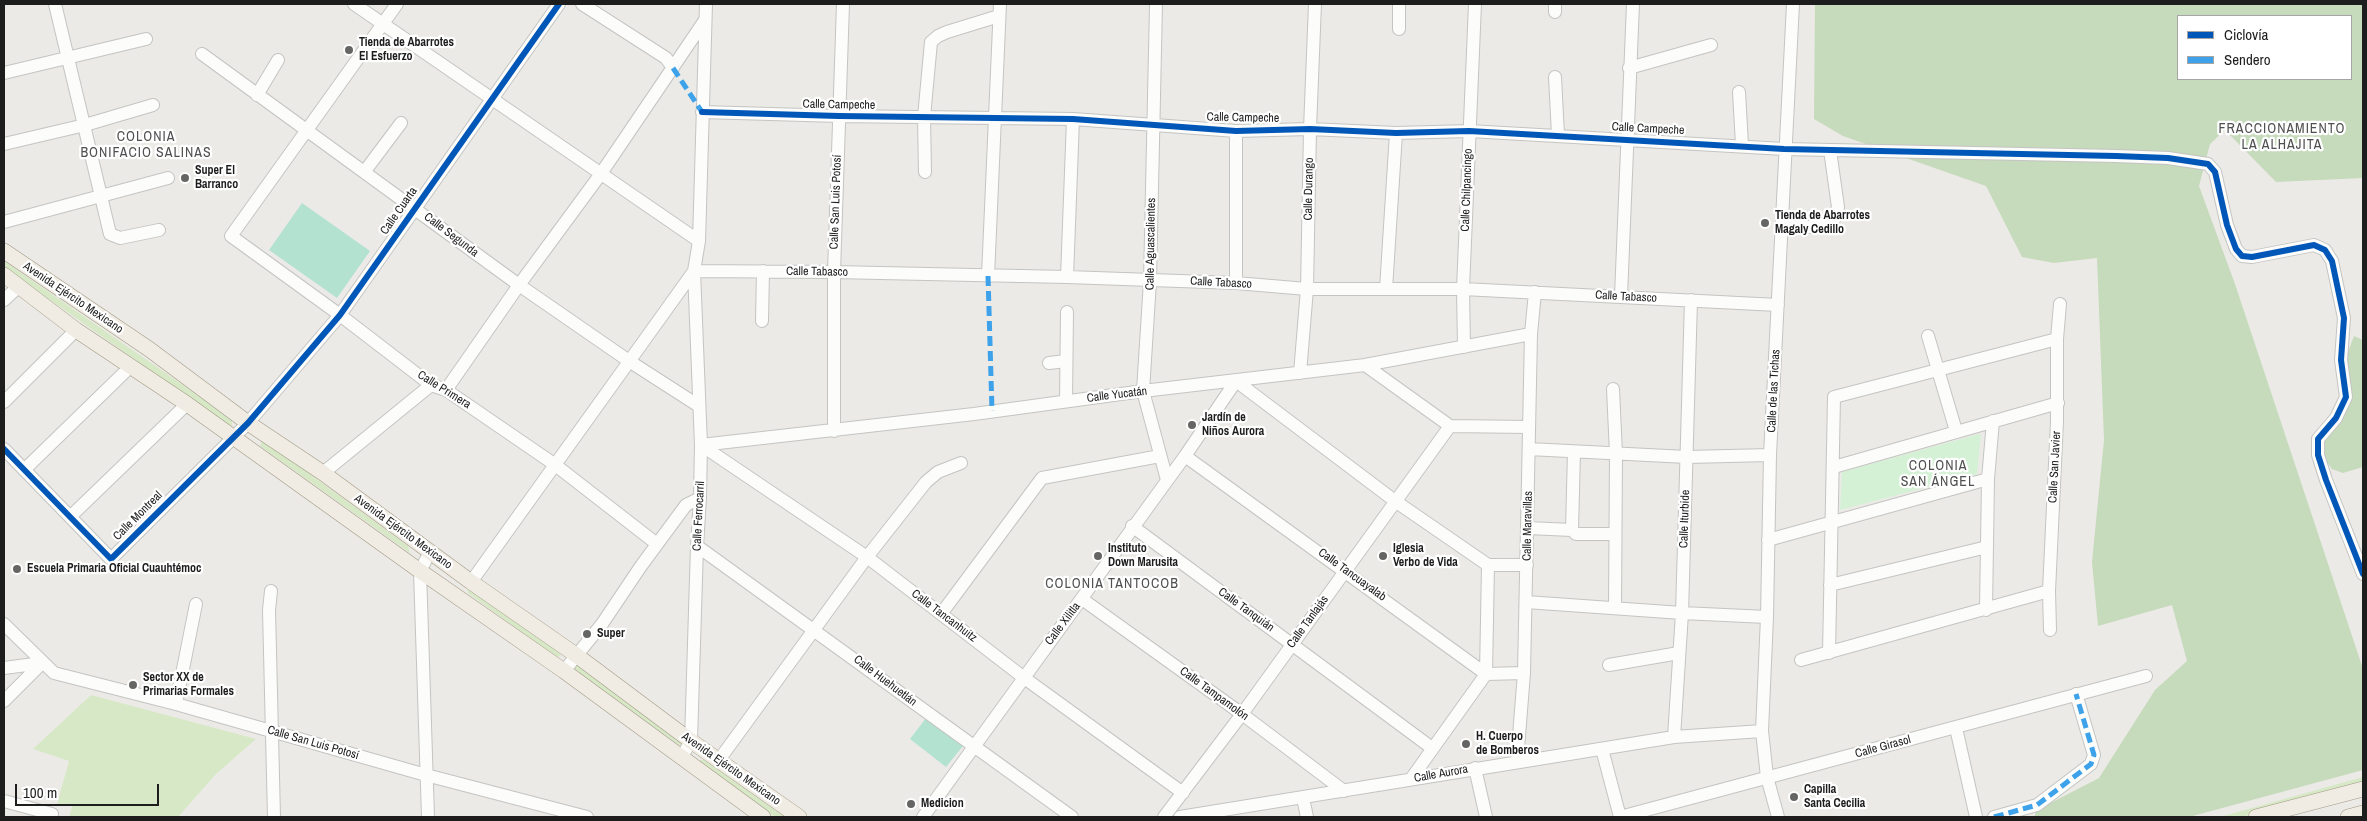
<!DOCTYPE html>
<html>
<head>
<meta charset="utf-8">
<style>
	body { margin:0 }
	#map { position:relative; width:2367px; height:821px; overflow:hidden; background:#eceae6; font-family:"Archivo Narrow",sans-serif }
	canvas { display:block }
	.frame { position:absolute; inset:0; border:5px solid #1d1d1d; pointer-events:none }
	.legend { position:absolute; left:2177px; top:15px; width:175px; height:65px; box-sizing:border-box; background:#fff; border:1px solid #a5a5a5; margin:0; padding:6px 9px; list-style:none; font-size:15px; color:#1d1d1d }
	.legend li { display:flex; align-items:center; gap:10px; height:25px }
	.legend b { width:25px; border:1px solid #a5a5a5 }
	.scale { position:absolute; left:15px; top:784px; width:144px; height:22px; box-sizing:border-box; border:2px solid #1d1d1d; border-top:0; padding-left:6px; font-size:15px; line-height:18px; white-space:nowrap; color:#1d1d1d; -webkit-text-stroke:4px #fff; paint-order:stroke }
</style>
</head>
<body>
<div id="map">
<canvas width="2367" height="821"></canvas>
<div class="frame"></div>
<ul class="legend">
<li><b style="height:6px;background:#0057b8"></b>Ciclovía</li>
<li><b style="height:6px;background:#3da2ea"></b>Sendero</li>
</ul>
<div class="scale">100 m</div>
</div>
<script>
const g = document.querySelector('canvas').getContext('2d');
g.lineJoin = 'round';
function paint(path, color) { g.fillStyle = color; g.fill(path, 'evenodd'); }
const poly = rows => new Path2D(rows.map(r => 'M' + r).join(''));
function strokePath(path, color, width, dash) { g.strokeStyle = color; g.lineWidth = width; g.lineCap = dash ? 'butt' : 'round'; g.setLineDash(dash || []); g.stroke(path); }
function drawText(font, color, halo, rows, align = 'center') {
  g.font = font + ' "Archivo Narrow",sans-serif'; g.lineWidth = 4.5; g.setLineDash([]); g.textBaseline = 'middle'; g.strokeStyle = halo; g.fillStyle = color; for (const [text, x, y, turn = 0] of rows) {
    g.save(); g.translate(x, y); g.rotate((+turn || 0) * Math.PI / 180); g.textAlign = isNaN(turn) ? turn : align; if (halo) g.strokeText(text, 0, 0); g.fillText(text, 0, 0); g.restore();
  }
}
const grass = poly([
	[4,261,232,419,232,425,228,425,43,295,4,267],
	[262,441,265,441,408,546,410,553,260,446],
	[467,588,559,652,561,656,556,657,468,593],
	[573,665,578,665,683,741,683,745,679,745,574,670],
	[91,695,256,739,216,774,178,817,69,817,73,804,57,804,69,761,33,749],
	[700,760,704,760,785,817,775,817,701,765],
	[2363,777,2363,783,2330,793,2242,817,2220,817]
]);
const forest = poly([
	[1815,4,2363,4,2363,178,2276,182,2225,130,2210,144,2199,186,2235,284,2363,669,2363,770,2189,817,2034,817,2037,810,2099,778,2155,690,2187,661,2172,605,2098,626,2092,562,2104,440,2097,258,2054,263,2022,257,1986,186,1843,136,1814,119],
	[2178,16,2351,16,2351,79,2178,79],
	[2354,336,2363,340,2363,467,2343,473,2332,469,2322,455,2325,440,2352,398,2345,360]
]);
const park = poly([
	[1979,434,1981,435,1977,474,1840,510,1842,472]
]);
const pitch = poly([
	[302,203,370,251,337,298,269,250],
	[926,718,963,746,946,767,910,739]
]);
const minor = poly([
	[55,4,110,234,120,238,159,230],
	[354,4,699,241],
	[397,4,231,236,340,315,431,385,446,390,554,464,657,544],
	[582,4,666,58,673,68],
	[1156,4,1150,281,1143,391,1167,480],
	[1399,4,1399,29],
	[1555,12,1555,4],
	[202,54,519,285,629,361,699,406],
	[1629,68,1711,45],
	[4,73,146,39],
	[1555,77,1558,135],
	[1739,92,1742,145],
	[257,95,278,60],
	[702,112,839,116,1073,119,1236,131,1310,129,1396,133,1469,131,1784,149,2116,156,2168,158,2208,164,2215,172,2227,225,2236,249,2242,256,2252,257,2314,245,2325,250,2332,261,2344,318,2341,360,2346,397,2336,418,2318,439,2318,455,2326,480,2363,574],
	[1236,131,1236,283],
	[4,144,85,125,153,105],
	[365,171,401,123],
	[925,172,924,117,931,42,938,36,947,32,999,16],
	[4,222,168,178],
	[1781,227,1814,227,1827,223,1835,218,1838,207,1830,150],
	[694,271,834,272,1067,277,1236,283,1307,289,1463,289,1778,305],
	[988,276,1000,4],
	[1067,277,1073,119],
	[1386,289,1396,133],
	[1621,296,1633,4],
	[4,300,18,287],
	[762,321,763,271],
	[1928,336,1956,431],
	[1464,347,1463,289,1475,4],
	[1049,363,1066,361],
	[1365,365,1450,426,1529,427],
	[1300,373,1307,289,1310,129,1315,4],
	[1613,389,1616,454,1615,607],
	[446,390,519,285,600,175,705,20],
	[1066,401,1067,312],
	[4,402,76,330],
	[834,431,834,272,843,4],
	[701,445,974,414,1143,391,1365,365,1531,334],
	[701,445,867,557,1023,677,1183,793],
	[4,449,111,559,248,423,340,315,559,4],
	[1529,449,1687,457,1770,455],
	[1185,456,1486,674,1524,673],
	[1834,467,2058,403],
	[24,470,130,367],
	[323,473,431,385],
	[71,516,187,404],
	[1132,526,1432,748],
	[1528,528,1572,530,1576,534,1615,534],
	[1572,530,1574,452],
	[1768,540,1988,479],
	[697,546,1072,817],
	[1488,565,1527,565],
	[471,582,694,271],
	[1830,585,1987,547],
	[271,591,269,610,274,817],
	[1082,599,1242,714,1344,791],
	[1526,602,1682,613,1767,617],
	[1986,610,1988,479,1993,421],
	[941,614,1042,478,1160,456],
	[4,624,54,673,176,704,426,775,587,817],
	[2050,630,2049,591,2057,421,2057,339,2060,304],
	[1829,653,1834,397,2057,339],
	[1801,660,2049,591],
	[1609,665,1679,653],
	[4,668,42,663],
	[564,671,602,624,641,566,686,505,700,498],
	[4,701,42,663],
	[176,704,196,604],
	[1956,728,1976,817],
	[1674,737,1682,613,1691,300],
	[1602,749,1620,817],
	[681,758,691,741,697,546,700,498,701,445,694,271,699,241,706,4],
	[719,760,867,557,926,482,938,472,961,463],
	[1517,761,1524,673,1531,334,1535,292],
	[1475,768,1486,817],
	[1411,779,1486,674,1488,565],
	[1303,798,1307,817],
	[4,801,52,814],
	[428,817,420,571,430,552],
	[923,817,1185,456,1236,381,1395,501,1488,565],
	[1164,817,1242,714,1450,426],
	[1180,817,1674,737,1762,731],
	[1620,817,2146,676],
	[1778,817,1767,777,1762,731,1767,617,1770,455,1793,4],
	[1994,817,2037,805,2091,764,2094,755,2076,694]
]);
const major = poly([
	[4,251,149,349,248,423,323,473,471,582,576,655,691,741,799,817],
	[4,275,76,330,187,404,420,571,564,671,763,817],
	[2256,817,2363,789],
	[2348,817,2363,813]
]);
const quiet = poly([
	[673,68,702,112],
	[988,276,992,411],
	[1994,817,2037,805,2091,764,2094,755,2076,694]
]);
const cycleway = poly([
	[702,112,839,116,1073,119,1236,131,1310,129,1396,133,1469,131,1784,149,2116,156,2168,158,2208,164,2215,172,2227,225,2236,249,2242,256,2252,257,2314,245,2325,250,2332,261,2344,318,2341,360,2346,397,2336,418,2318,439,2318,455,2326,480,2363,574],
	[4,449,111,559,248,423,340,315,559,4]
]);
const markers = [
	[349,50,5,"#656563"],
	[185,178,5,"#656563"],
	[1765,223,5,"#656563"],
	[1192,425,5,"#656563"],
	[1098,556,5,"#656563"],
	[1383,556,5,"#656563"],
	[17,569,5,"#656563"],
	[587,634,5,"#656563"],
	[133,685,5,"#656563"],
	[1466,744,5,"#656563"],
	[1794,797,5,"#656563"],
	[911,804,5,"#656563"]
];
const poiNames = [
	["Tienda de Abarrotes",359,43],
	["El Esfuerzo",359,57],
	["Super El",195,171],
	["Barranco",195,185],
	["Tienda de Abarrotes",1775,216],
	["Magaly Cedillo",1775,230],
	["Jardín de",1202,418],
	["Niños Aurora",1202,432],
	["Instituto",1108,549],
	["Down Marusita",1108,563],
	["Iglesia",1393,549],
	["Verbo de Vida",1393,563],
	["Escuela Primaria Oficial Cuauhtémoc",27,569],
	["Super",597,634],
	["Sector XX de",143,678],
	["Primarias Formales",143,692],
	["H. Cuerpo",1476,737],
	["de Bomberos",1476,751],
	["Capilla",1804,790],
	["Santa Cecilia",1804,804],
	["Medicion",921,804]
];
const streetNames = [
	["Calle Campeche",839,105,1],
	["Calle Campeche",1243,118,1],
	["Calle Campeche",1648,129,3],
	["Calle Durango",1309,189,-89],
	["Calle Chilpancingo",1467,190,-88],
	["Calle San Luis Potosí",836,202,-88],
	["Calle Cuarta",399,211,-55],
	["Calle Segunda",451,235,37],
	["Calle Aguascalientes",1151,244,-89],
	["Calle Tabasco",817,272,1],
	["Calle Tabasco",1221,283,3],
	["Calle Tabasco",1626,297,3],
	["Avenida Ejército Mexicano",73,298,34],
	["Calle Primera",444,390,32],
	["Calle de las Tichas",1774,391,-87],
	["Calle Yucatán",1117,395,-7],
	["Calle San Javier",2055,467,-87],
	["Calle Montreal",138,516,-45],
	["Calle Ferrocarril",699,516,-87],
	["Calle Iturbide",1685,519,-88],
	["Calle Maravillas",1528,526,-89],
	["Avenida Ejército Mexicano",403,532,36],
	["Calle Tancuayalab",1352,575,36],
	["Calle Tanquián",1246,610,36],
	["Calle Tancanhuitz",944,616,37],
	["Calle Tanlajás",1308,622,-54],
	["Calle Xilitla",1063,624,-53],
	["Calle Huehuetlán",885,681,37],
	["Calle Tampamolón",1214,694,36],
	["Calle San Luis Potosí",313,743,16],
	["Calle Girasol",1883,747,-15],
	["Avenida Ejército Mexicano",731,769,35],
	["Calle Aurora",1441,774,-10]
];
const neighbourhoodNames = [
	["FRACCIONAMIENTO",2282,129],
	["LA ALHAJITA",2282,145],
	["COLONIA",146,137],
	["BONIFACIO SALINAS",146,153],
	["COLONIA",1938,466],
	["SAN ÁNGEL",1938,482],
	["COLONIA TANTOCOB",1112,584]
];
paint(grass, '#d7e8c6');
paint(forest, '#c6dabc');
paint(park, '#d4f1d6');
paint(pitch, '#b3e2d0');
strokePath(minor, '#c4c4c2', 14);
strokePath(major, '#a19984', 16);
strokePath(minor, '#fcfcfb', 12);
strokePath(major, '#f0ece4', 15);
strokePath(quiet, '#3da2ea', 5, [10, 5]);
strokePath(cycleway, '#0057b8', 6);
for (const [x, y, r, color] of markers) { const dot = new Path2D(); dot.arc(x, y, r, 0, 2 * Math.PI); g.fillStyle = color; g.fill(dot); strokePath(dot, '#fff', 2); }
drawText('bold 12px', '#1d1d1d', '#fff', poiNames, 'left');
drawText('12px', '#1d1d1d', '#fff', streetNames);
g.letterSpacing = '1px';
drawText('14px', '#505050', '#fff', neighbourhoodNames);
g.letterSpacing = '0px';
</script>
</body>
</html>
